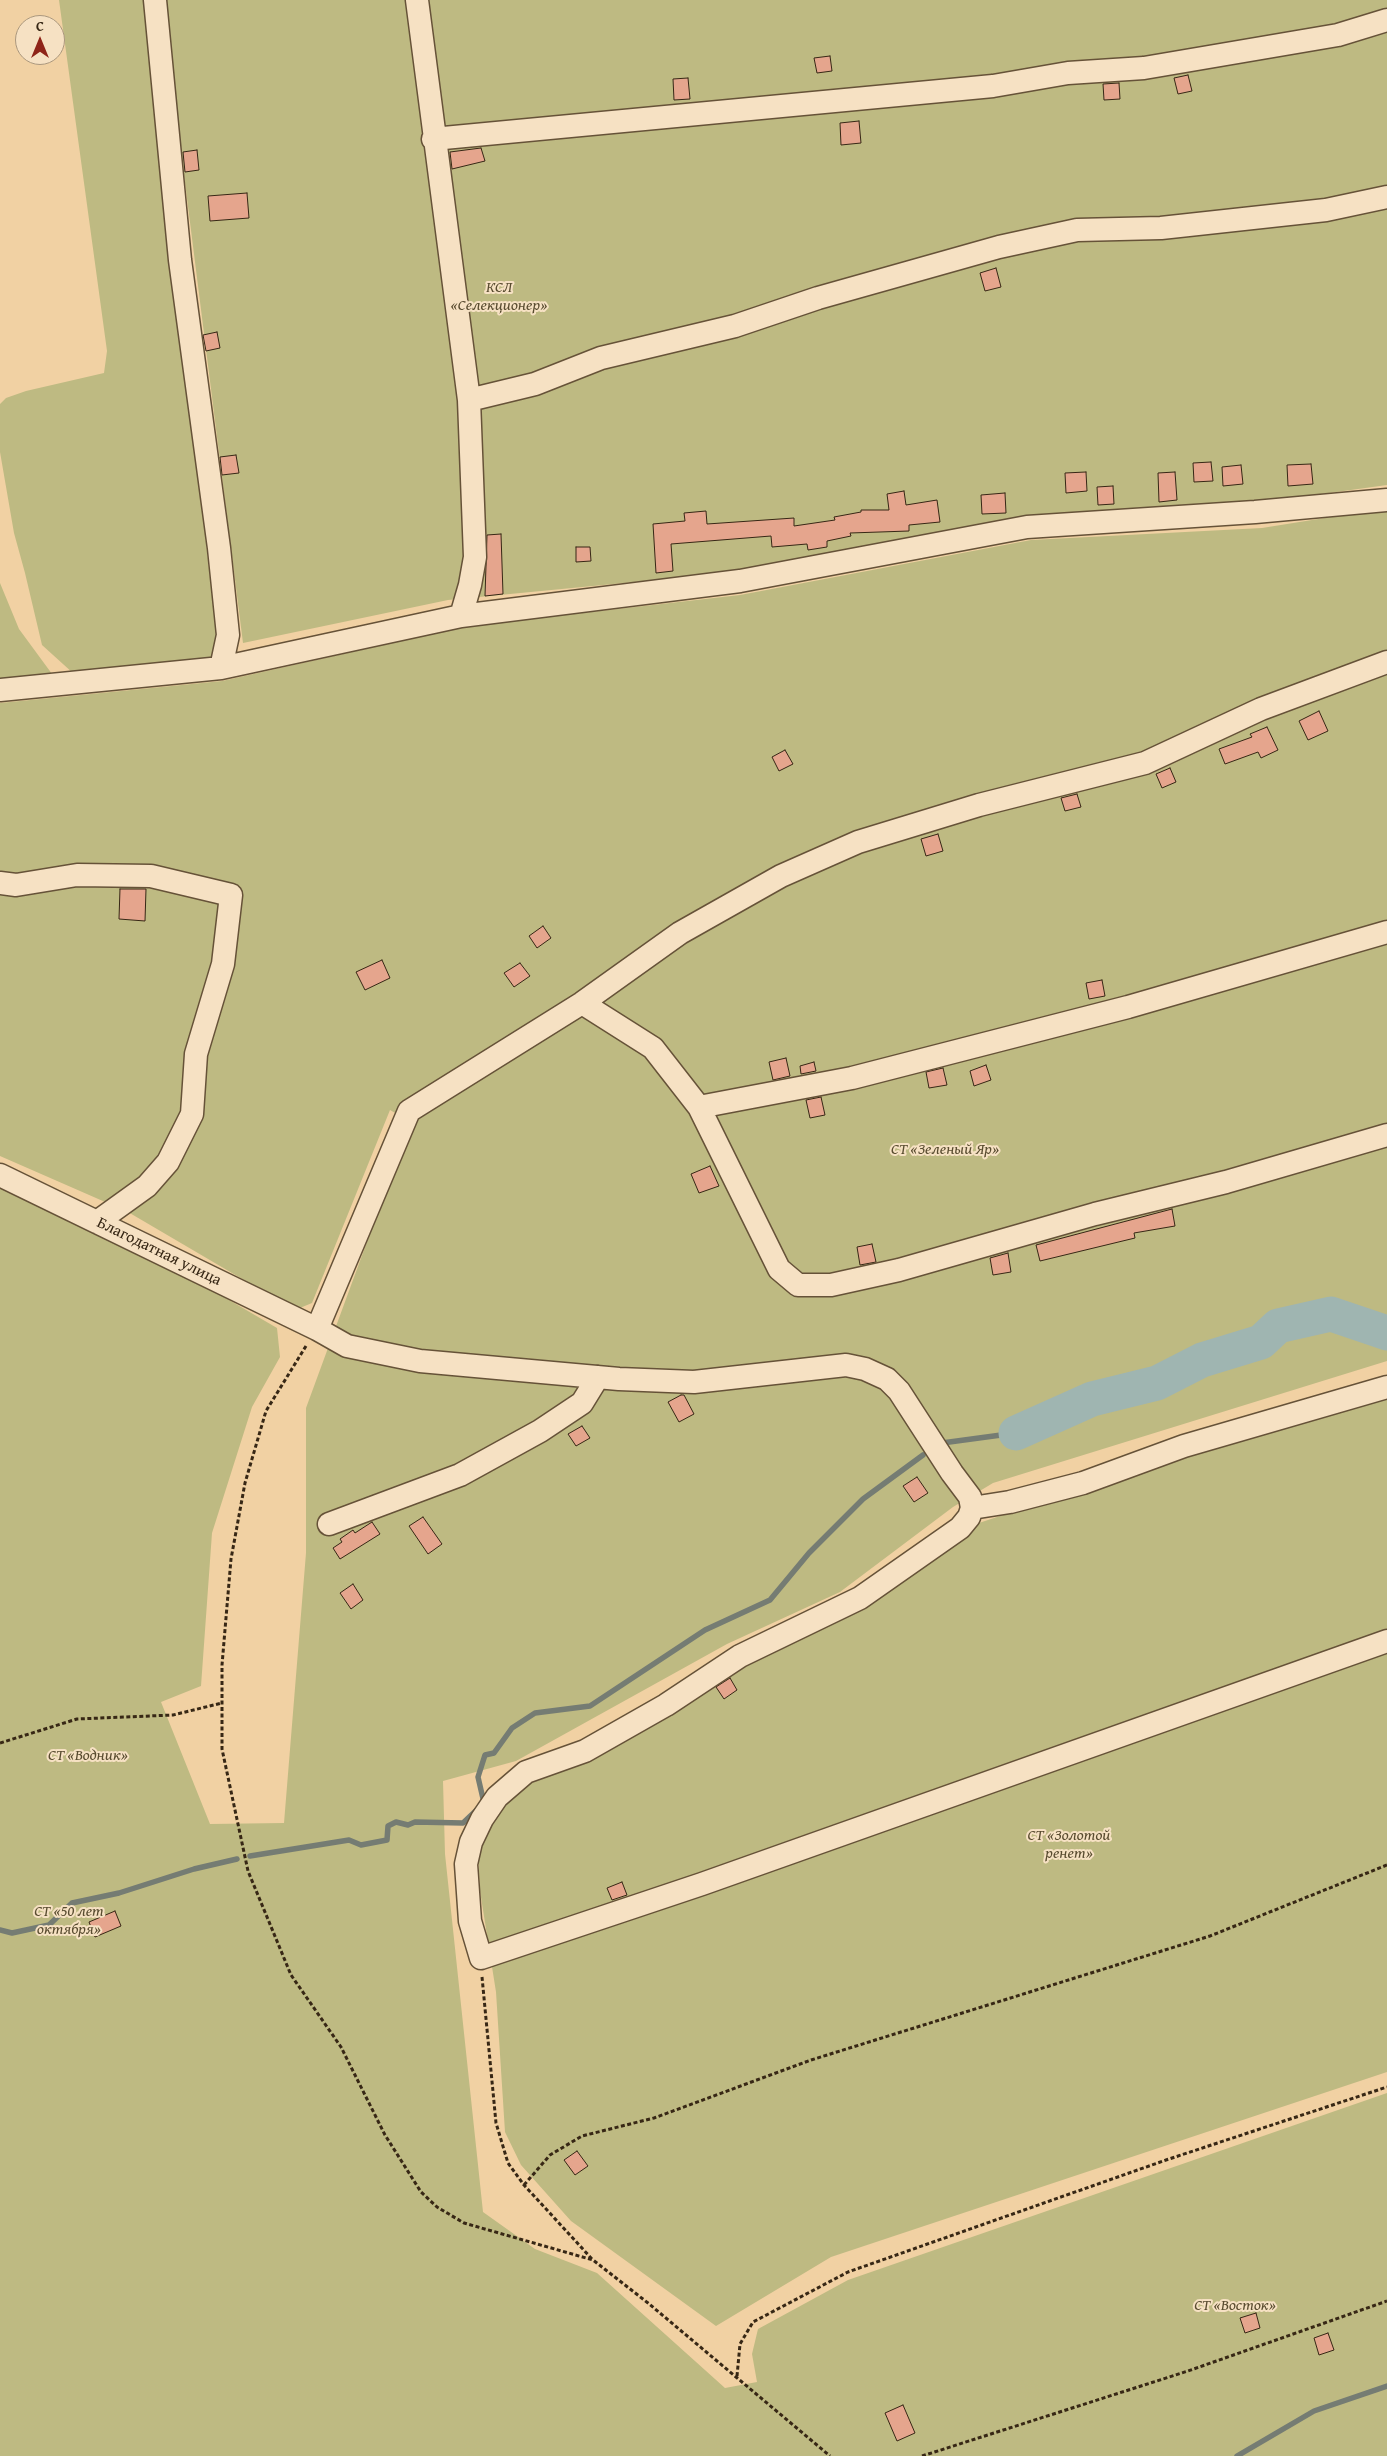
<!DOCTYPE html>
<html>
<head>
<meta charset="utf-8">
<style>
	body { margin:0 }
	#map { position:relative; width:1387px; height:2456px; overflow:hidden; background:#f1d1a3; font-family:"Gentium Book Plus",serif }
	canvas { display:block }
	.north { position:absolute; left:15px; top:15px; width:50px; height:50px; box-sizing:border-box; background:#f6e1c3; border:1px solid #aa977d; border-radius:50%; rotate:0deg; font-size:14px; font-weight:700; line-height:20px; text-align:center; color:#372715 }
	.north::after { content:''; display:block; margin:auto; width:18px; height:22px; background:#8f2418; clip-path:polygon(50% 0,100% 100%,50% 72%,0 100%) }
</style>
</head>
<body>
<div id="map">
<canvas width="1387" height="2456"></canvas>
<div class="north">С</div>
</div>
<script>
const g = document.querySelector('canvas').getContext('2d');
g.lineJoin = 'round';
function paint(path, color) { g.fillStyle = color; g.fill(path, 'evenodd'); }
const poly = rows => new Path2D(rows.map(r => 'M' + r).join(''));
function strokePath(path, color, width, dash) { g.strokeStyle = color; g.lineWidth = width; g.lineCap = dash ? 'butt' : 'round'; g.setLineDash(dash || []); g.stroke(path); }
function drawText(font, color, halo, rows, align = 'center') {
  g.font = font + ' "Gentium Book Plus",serif'; g.lineWidth = 4; g.setLineDash([]); g.textBaseline = 'middle'; g.strokeStyle = halo; g.fillStyle = color; for (const [text, x, y, turn = 0] of rows) {
    g.save(); g.translate(x, y); g.rotate((+turn || 0) * Math.PI / 180); g.textAlign = isNaN(turn) ? turn : align; if (halo) g.strokeText(text, 0, 0); g.fillText(text, 0, 0); g.restore();
  }
}
const green = poly([
	[59,0,150,0,183,339,217,639,217,655,209,661,74,674,42,645,25,573,14,533,0,452,0,404,6,398,26,391,104,373,107,351],
	[162,0,1387,0,1387,485,1300,497,1117,510,717,574,448,600,243,643],
	[1387,508,1387,1361,993,1483,953,1507,840,1592,727,1644,516,1761,443,1781,445,1854,483,2212,535,2249,597,2273,725,2388,757,2382,752,2354,758,2329,848,2280,1387,2093,1387,2456,0,2456,0,1188,212,1290,277,1328,280,1357,252,1407,212,1533,201,1686,161,1702,210,1824,284,1823,306,1553,306,1408,411,1122,390,1110,312,1303,295,1310,128,1212,0,1156,0,703,222,681,469,626,740,595,1031,540,1262,528],
	[0,583,19,629,55,678,0,683],
	[1387,1392,1387,2072,831,2257,716,2326,571,2221,521,2165,505,2132,496,1992,480,1891,478,1852,493,1819,521,1787,588,1761,699,1690,855,1610,970,1526,1180,1456]
]);
const stream = poly([
	[942,1443,1016,1433],
	[250,1856,349,1840,361,1845,387,1840,388,1826,396,1822,408,1825,415,1822,463,1823,484,1803,478,1777,485,1755,494,1753,512,1728,535,1713,590,1706,705,1630,770,1600,809,1553,863,1499,923,1455],
	[0,1930,12,1933,49,1925,72,1903,119,1893,194,1869,237,1859],
	[1237,2456,1314,2411,1387,2386]
]);
const river = poly([
	[1016,1433,1092,1399,1157,1383,1202,1360,1261,1342,1278,1326,1331,1314,1387,1333]
]);
const building = poly([
	[830,56,832,71,817,73,814,58,830,56],
	[1188,75,1192,91,1178,94,1174,78,1188,75],
	[688,78,690,99,674,100,673,79,688,78],
	[1119,83,1120,99,1104,100,1103,84,1119,83],
	[859,121,861,143,841,145,840,123,859,121],
	[481,148,485,161,452,169,450,152,481,148],
	[197,150,199,170,185,172,183,152,197,150],
	[247,193,249,218,210,221,208,196,247,193],
	[996,268,1001,287,985,291,980,273,996,268],
	[217,332,220,348,206,351,203,335,217,332],
	[236,455,239,473,222,475,220,457,236,455],
	[1211,462,1213,481,1194,482,1193,463,1211,462],
	[1311,464,1313,484,1288,486,1287,465,1311,464],
	[1241,465,1243,484,1223,486,1222,467,1241,465],
	[1086,472,1087,491,1066,493,1065,473,1086,472],
	[1175,472,1177,500,1159,502,1158,473,1175,472],
	[1113,486,1114,504,1098,505,1097,487,1113,486],
	[904,491,906,505,937,500,940,522,909,525,909,531,850,533,851,536,827,541,827,547,808,550,807,544,772,547,771,536,671,544,673,571,656,573,653,524,685,521,684,513,706,511,707,524,794,518,794,526,835,520,834,517,861,512,861,510,889,510,887,494,904,491],
	[1005,493,1006,513,982,514,981,495,1005,493],
	[501,534,503,594,485,596,487,535,501,534],
	[576,547,590,547,591,561,576,562,576,547],
	[1319,711,1328,731,1308,740,1299,721,1319,711],
	[1267,727,1278,750,1261,758,1258,752,1225,764,1219,749,1252,737,1250,734,1267,727],
	[785,750,793,764,779,771,772,757,785,750],
	[1170,768,1176,782,1162,788,1156,774,1170,768],
	[1077,794,1081,807,1065,811,1061,798,1077,794],
	[938,834,943,851,926,856,921,839,938,834],
	[120,889,146,889,145,921,119,919,120,889],
	[543,926,551,938,537,948,529,936,543,926],
	[382,960,390,978,365,990,356,972,382,960],
	[520,963,530,976,514,987,504,973,520,963],
	[1102,980,1105,996,1089,999,1086,983,1102,980],
	[786,1058,790,1076,773,1080,769,1062,786,1058],
	[814,1062,816,1071,801,1074,800,1066,814,1062],
	[986,1065,991,1080,974,1086,970,1071,986,1065],
	[943,1068,947,1085,929,1088,926,1072,943,1068],
	[821,1097,825,1115,810,1118,806,1100,821,1097],
	[710,1166,719,1186,699,1193,691,1174,710,1166],
	[1172,1209,1175,1226,1134,1233,1135,1238,1040,1261,1036,1245,1172,1209],
	[872,1244,876,1262,860,1265,857,1247,872,1244],
	[1008,1253,1011,1272,993,1275,990,1258,1008,1253],
	[681,1395,684,1395,694,1414,679,1422,668,1402,681,1395],
	[582,1426,590,1438,576,1446,568,1434,582,1426],
	[917,1477,928,1493,914,1502,903,1486,917,1477],
	[423,1517,442,1544,428,1554,409,1526,423,1517],
	[372,1522,380,1534,340,1559,333,1548,342,1542,340,1539,353,1530,355,1533,372,1522],
	[353,1584,363,1600,351,1609,340,1593,353,1584],
	[730,1678,737,1690,724,1699,716,1687,730,1678],
	[622,1882,627,1895,612,1900,607,1888,622,1882],
	[115,1911,121,1926,95,1937,89,1922,115,1911],
	[577,2151,588,2166,575,2175,564,2160,577,2151],
	[1256,2313,1260,2328,1245,2333,1240,2318,1256,2313],
	[1328,2333,1334,2350,1319,2355,1314,2338,1328,2333],
	[903,2405,915,2433,897,2441,885,2413,903,2405]
]);
const path = poly([
	[306,1346,266,1411,245,1483,231,1559,222,1665,222,1749,248,1871,291,1975,341,2047,385,2135,421,2192,437,2207,464,2223,593,2260,648,2303,830,2456],
	[0,1743,77,1719,173,1715,222,1703],
	[482,1977,496,2123,508,2163,524,2185,592,2259],
	[524,2185,550,2155,582,2136,654,2118,811,2060,1210,1936,1387,1865],
	[737,2376,740,2344,753,2322,848,2272,1166,2160,1387,2087],
	[922,2456,1188,2371,1387,2301]
]);
const minor = poly([
	[155,0,180,260,219,548,228,635,221,668],
	[433,139,993,86,1068,73,1144,68,1338,35,1387,20],
	[469,400,535,384,601,358,735,326,818,298,999,247,1077,230,1161,228,1326,210,1387,197],
	[461,616,740,581,1027,527,1255,512,1387,500],
	[0,690,221,668,461,616,470,585,475,557,469,400,417,0],
	[0,883,16,885,77,875,151,876,231,895,223,964,196,1054,192,1114,168,1162,147,1186,97,1222],
	[582,1003,653,1048,699,1107,779,1269,798,1285,831,1285,899,1270,1095,1214,1226,1182,1387,1135],
	[699,1107,852,1078,1128,1007,1387,932],
	[0,1175,317,1329,347,1346,420,1361,619,1379,694,1382,846,1365,865,1369,887,1379,899,1391,952,1473,970,1497,972,1508,969,1517,960,1528,860,1598,740,1656,666,1705,585,1751,526,1772,497,1797,482,1819,471,1842,466,1864,470,1921,481,1958,702,1884,1387,1641],
	[317,1329,409,1111,582,1003,680,933,781,876,858,842,979,805,1145,763,1261,709,1387,662],
	[972,1508,1010,1502,1083,1483,1184,1446,1387,1387],
	[329,1524,460,1475,540,1431,582,1403,598,1377]
]);
const parkNames = [
	["КСЛ",499,288],
	["«Селекционер»",499,306],
	["СТ «Зеленый Яр»",945,1150],
	["СТ «Водник»",88,1756],
	["СТ «Золотой",1069,1836],
	["ренет»",1069,1854],
	["СТ «50 лет",69,1912],
	["октября»",69,1930],
	["СТ «Восток»",1235,2306]
];
const streetNames = [
	["Благодатная улица",159,1252,26]
];
paint(green, '#beba82');
strokePath(stream, '#757c73', 5.5);
strokePath(river, '#9fb5b1', 35);
paint(building, '#e5a58d');
strokePath(building, '#372715', 1);
strokePath(minor, '#665238', 25);
strokePath(path, '#372715', 3, [4, 2.5]);
strokePath(minor, '#f6e1c3', 22);
drawText('italic 16px', '#594c30', '#f6e1c3', parkNames);
drawText('16px', '#372715', '#f6e1c3', streetNames);
</script>
</body>
</html>
